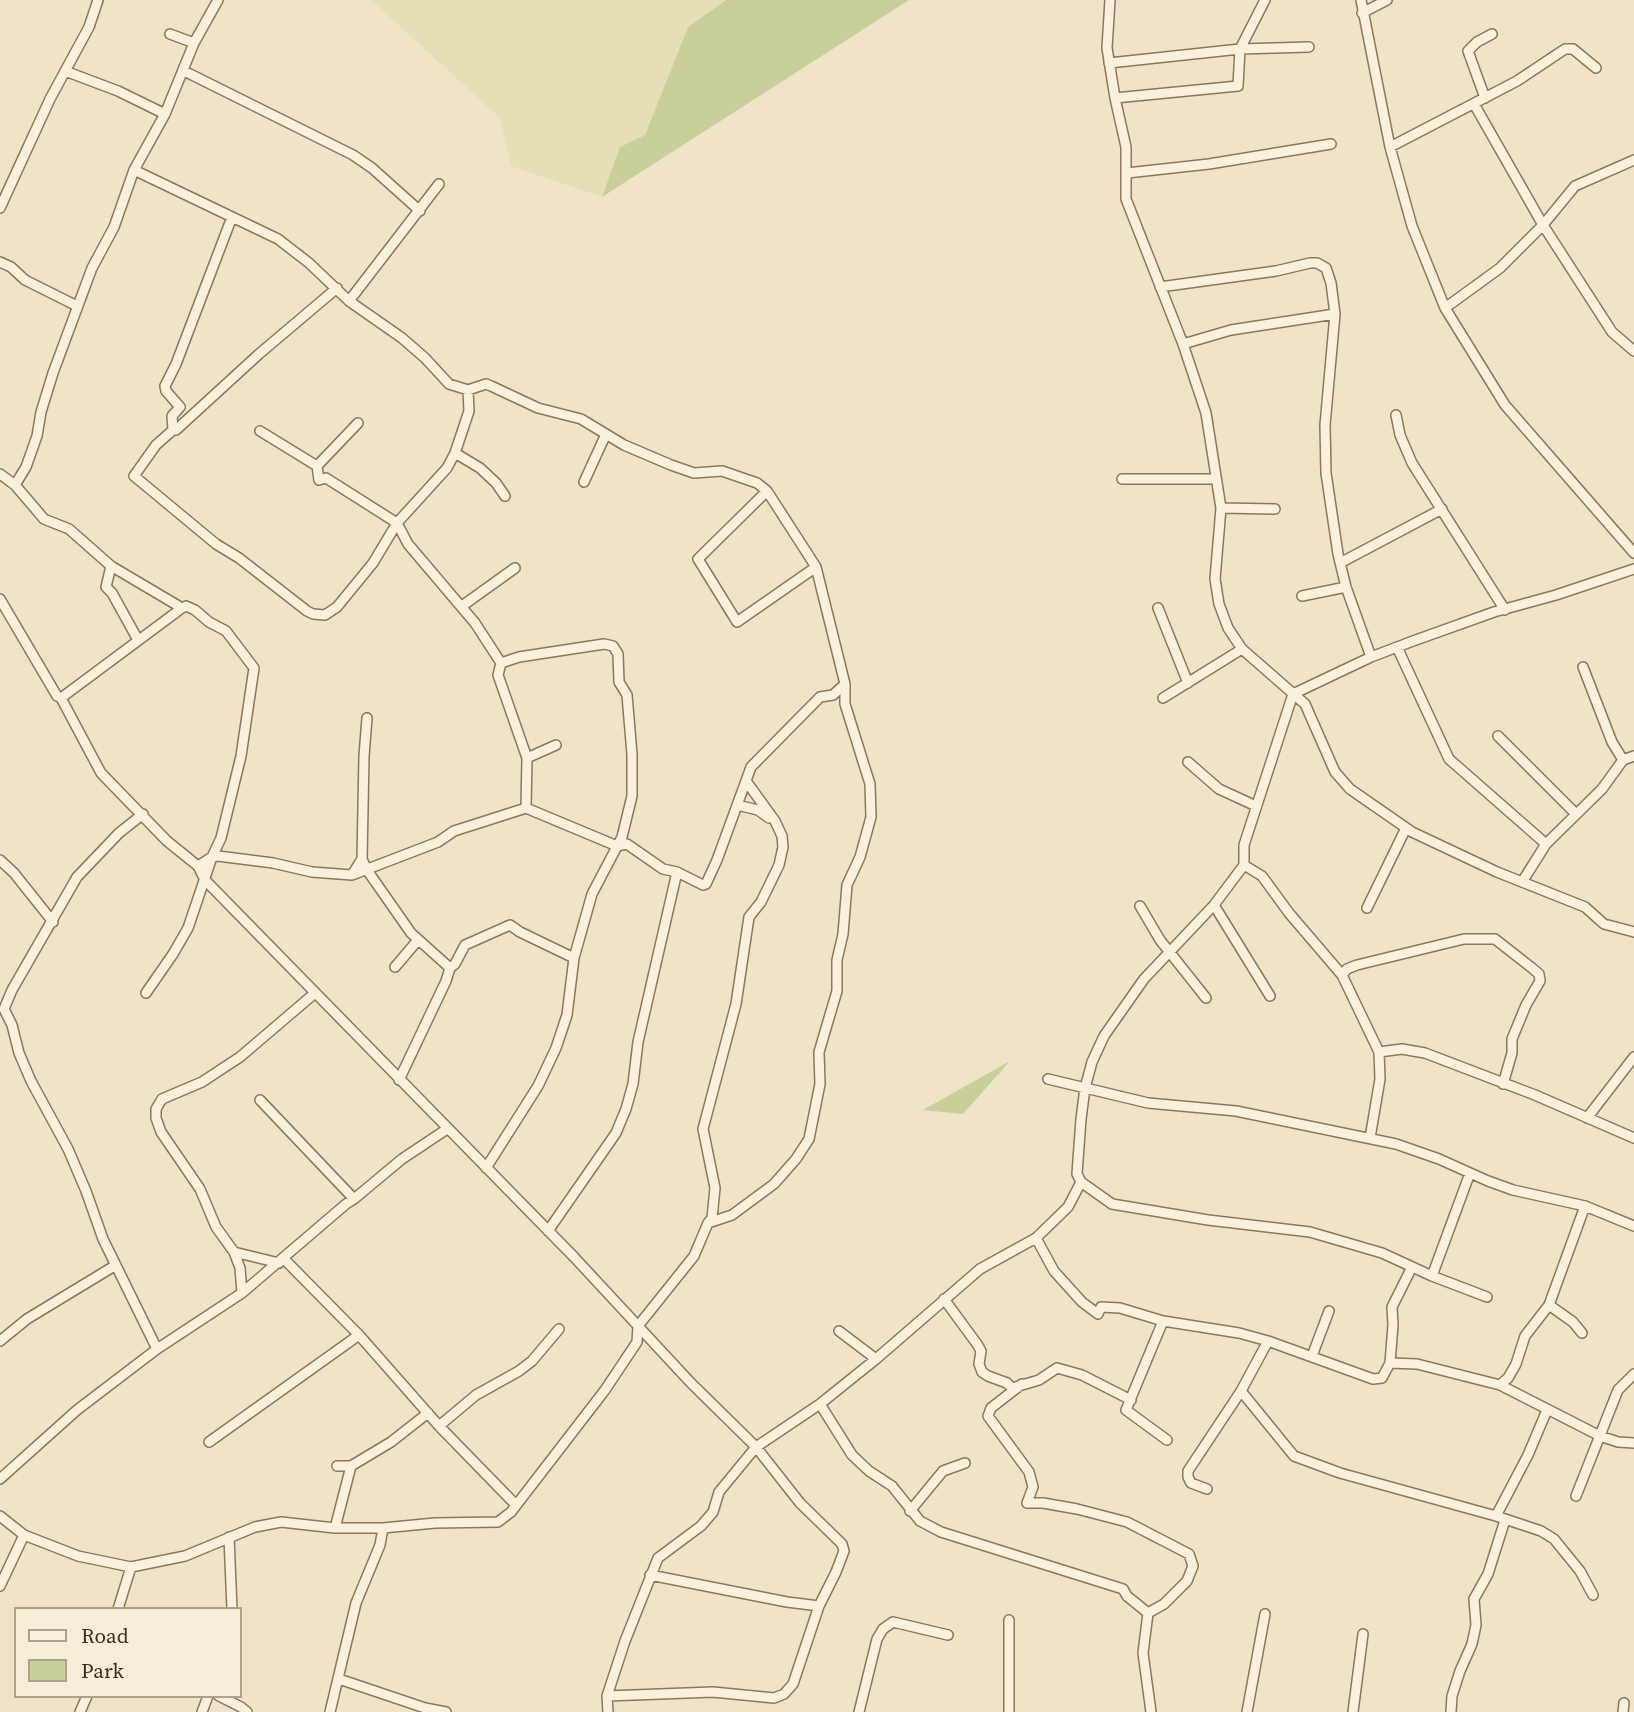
<!DOCTYPE html>
<html>
<head>
<meta charset="utf-8">
<style>
	body { margin:0 }
	#map { position:relative; width:1634px; height:1712px; overflow:hidden; background:#f0e4c8; font-family:"Source Serif 4",serif }
	canvas { display:block }
	.legend { position:absolute; left:14px; top:1607px; width:228px; height:91px; box-sizing:border-box; background:#f7eed8; border:2px solid #ada18e; margin:0; padding:9px 12px; list-style:none; font-size:21px; color:#3d2e20 }
	.legend li { display:flex; align-items:center; gap:14px; height:35px }
	.legend b { width:35px; border:2px solid #ada18e }
</style>
</head>
<body>
<div id="map">
<canvas width="1634" height="1712"></canvas>
<ul class="legend">
<li><b style="height:9px;background:#faf1dc"></b>Road</li>
<li><b style="height:19px;background:#c9cf9b"></b>Park</li>
</ul>
</div>
<script>
const g = document.querySelector('canvas').getContext('2d');
g.lineJoin = 'round';
function paint(path, color) { g.fillStyle = color; g.fill(path, 'evenodd'); }
const poly = rows => new Path2D(rows.map(r => 'M' + r).join(''));
function strokePath(path, color, width, dash) { g.strokeStyle = color; g.lineWidth = width; g.lineCap = dash ? 'butt' : 'round'; g.setLineDash(dash || []); g.stroke(path); }
const farmland = poly([
	[371,0,726,0,688,27,645,135,620,147,602,197,511,166,500,118]
]);
const green = poly([
	[726,0,909,0,602,197,620,147,645,135,688,27],
	[1010,1061,963,1114,923,1110]
]);
const minor = poly([
	[1110,0,1107,48,1115,98,1126,147,1126,199,1183,344,1206,413,1221,508,1215,579,1219,604,1228,628,1242,649,1305,704,1335,772,1350,789,1412,832,1497,872,1585,907,1604,924,1634,932],
	[1361,0,1390,147,1412,226,1445,308,1505,405,1634,553],
	[1362,13,1387,0],
	[170,34,194,43],
	[1109,63,1240,49,1309,47],
	[65,71,118,91,165,114],
	[184,71,353,155,372,168,420,211],
	[1115,98,1238,86,1240,49,1265,0],
	[1485,98,1468,51,1477,42,1492,34],
	[1474,104,1543,225,1612,332,1634,351],
	[1390,147,1517,81,1565,49,1573,49,1596,68],
	[134,170,278,239,309,263,349,301,402,338,425,358,449,384,468,390,486,384,491,386,538,408,581,419,624,445,671,465,694,473,722,471,757,483,767,491,816,567,845,684,845,704,870,784,871,817,860,857,847,885,843,934,837,960,837,991,819,1052,820,1084,809,1139,796,1159,774,1184,732,1215,708,1223],
	[1127,173,1209,164,1331,144],
	[0,208,50,99,89,27,98,0],
	[0,262,11,267,25,280,77,306],
	[1160,287,1276,271,1310,263,1317,263,1326,268,1331,283,1335,314,1325,425,1326,473,1338,554,1346,587,1371,657],
	[337,288,259,354,176,430,173,430,156,445,134,476,216,544,239,558,307,611,313,614,325,615,337,607,373,563,397,523,447,468,455,453,469,411,468,390],
	[349,301,439,184],
	[1445,308,1500,268,1543,225,1575,186,1634,160],
	[1183,344,1231,330,1335,314],
	[1396,415,1400,435,1412,463,1505,610],
	[358,423,317,466,319,480,326,478,397,523,408,544,475,623,501,663],
	[173,430,172,416,180,407,166,391,165,386,176,364,232,217],
	[260,431,317,466],
	[455,453,480,468,496,483,505,496],
	[0,474,15,485,44,519,69,529,111,566,182,608,186,606,195,610,209,622,226,631,254,668,241,756,221,838,212,857,188,928,173,954,146,993],
	[1122,479,1216,479],
	[584,482,606,434],
	[15,485,26,467,37,436,41,412,53,373,92,268,114,227,134,170,165,114,194,43,218,0],
	[767,491,698,559,737,622,816,567],
	[1221,508,1275,509],
	[1340,563,1442,509],
	[111,566,106,587,112,593,138,640],
	[1302,596,1346,587],
	[0,599,57,696,61,698,101,773,167,841,198,866,205,880,574,1257,690,1382,756,1447,800,1503,842,1544,844,1551,836,1572,819,1606,793,1684,784,1694,774,1698,713,1692,607,1696],
	[462,606,515,568],
	[1158,608,1188,683],
	[1397,647,1449,759,1546,844],
	[1583,667,1612,742,1623,760],
	[61,698,182,608],
	[1163,698,1242,649],
	[1498,736,1575,813],
	[527,758,556,745],
	[1188,762,1219,789,1256,806],
	[737,805,758,810,769,818],
	[143,814,119,833,77,877,12,990,4,1009,12,1025,19,1053,31,1081,68,1149,86,1191,103,1239,157,1349],
	[362,859,367,870,411,933,450,968,446,981,399,1080],
	[0,860,14,873,53,922],
	[1244,865,1262,876,1289,913,1342,975,1379,1052,1380,1079,1370,1138],
	[198,866,212,857,218,856,273,863,312,872,352,875,438,842,454,831,526,808,617,846,627,844,663,869,677,872,703,885,706,884,717,860,751,767,820,697,833,695,845,684],
	[352,875,362,859,364,756,367,718],
	[1522,882,1546,844,1602,789,1623,760,1634,756],
	[1214,905,1270,996],
	[1140,906,1160,940,1206,998],
	[1367,908,1406,828],
	[395,967,418,940],
	[450,968,455,964,465,945,510,925,520,932,574,958],
	[1342,975,1347,969,1357,965,1464,939,1495,939,1532,968,1539,974,1540,981,1526,1005,1512,1039,1512,1053,1503,1084],
	[1379,1052,1402,1049,1425,1053,1535,1095,1634,1138],
	[1048,1079,1148,1103,1236,1111,1396,1144,1439,1159,1488,1181,1513,1190,1585,1206,1634,1226],
	[260,1100,354,1199],
	[1587,1118,1634,1057],
	[486,1168,538,1086,556,1048,567,1015,574,958,592,894,622,837,632,796,632,754,627,695,619,682,618,654,613,646,604,644,519,657,501,663,498,675,527,758,526,808],
	[1081,1182,1112,1204,1208,1220,1310,1232,1382,1253,1432,1276,1487,1297],
	[548,1231,616,1133,626,1109,633,1084,638,1042,677,872],
	[1036,1238,1054,1271,1082,1302,1098,1314,1101,1307,1120,1308,1163,1321,1239,1333,1268,1341,1373,1379,1382,1378,1390,1363,1417,1364,1500,1385,1600,1436,1618,1442,1634,1443],
	[234,1252,279,1263],
	[284,1259,359,1335,439,1426,516,1505],
	[1432,1276,1470,1173],
	[242,1293,240,1268,234,1252,216,1227,200,1189,161,1132,156,1118,156,1109,162,1099,202,1082,240,1057,315,993],
	[944,1299,977,1344,981,1351,979,1364,982,1372,988,1376,1007,1383,1012,1388,1039,1380,1057,1368,1082,1375,1131,1400],
	[1549,1305,1573,1322,1582,1333],
	[1163,1321,1126,1410,1167,1440],
	[839,1331,876,1359],
	[0,1341,27,1319,116,1265],
	[1312,1356,1329,1311],
	[1390,1363,1393,1325,1392,1307,1412,1267],
	[1022,1384,991,1408,988,1416,1029,1472,1033,1487,1027,1503,1043,1503,1077,1509,1127,1522,1189,1554,1193,1566,1187,1581,1164,1604,1148,1613],
	[1500,1385,1508,1378,1516,1364,1525,1336,1549,1305,1585,1206],
	[1241,1391,1294,1456,1340,1473,1496,1516,1541,1531,1554,1539,1580,1571,1593,1595],
	[820,1404,852,1455,869,1471,892,1486,920,1521,941,1532,1123,1589,1127,1596,1148,1613,1143,1653,1151,1712],
	[439,1426,476,1395,519,1371,532,1361,559,1329],
	[209,1442,359,1335],
	[337,1466,351,1466,391,1442,428,1413],
	[0,1479,77,1410,157,1349,242,1293,346,1204,354,1199,402,1159,447,1129],
	[1207,1489,1191,1483,1188,1477,1188,1471,1241,1391,1268,1341],
	[1576,1496,1618,1390,1634,1374],
	[910,1511,943,1471,965,1463],
	[0,1516,24,1535,78,1556,131,1567,185,1556,255,1527,281,1522,335,1528,383,1528,435,1523,498,1522,511,1512,605,1390,637,1342,638,1326,694,1256,708,1223,712,1218,715,1188,703,1129,736,1004,749,917,761,902,779,865,783,847,782,836,775,821,746,781],
	[1496,1516,1528,1455,1547,1410],
	[335,1528,351,1466],
	[229,1537,232,1609],
	[650,1575,787,1602,819,1606],
	[0,1586,24,1535],
	[118,1609,131,1567],
	[339,1679,425,1708,446,1712],
	[219,1696,241,1707,247,1712],
	[80,1712,87,1696],
	[202,1712,208,1696],
	[330,1712,356,1603,380,1545,383,1528],
	[608,1712,607,1696,625,1641,658,1558,701,1526,713,1512,719,1492,756,1447,820,1404,876,1359,980,1269,1036,1238,1068,1207,1081,1182,1077,1174,1081,1119,1085,1088,1092,1062,1104,1036,1144,979,1214,905,1244,865,1244,845,1293,694,1371,657,1413,641,1494,612,1556,595,1634,569],
	[859,1712,877,1639,883,1629,893,1622,948,1635],
	[1009,1712,1009,1620],
	[1247,1712,1265,1614],
	[1353,1712,1363,1634],
	[1451,1712,1452,1696,1460,1671,1472,1644,1476,1625,1474,1599,1488,1574,1505,1520],
	[1623,1712,1624,1703]
]);
paint(farmland, '#e6deb5');
paint(green, '#c9cf9b');
strokePath(minor, '#8d765c', 12);
strokePath(minor, '#faf1dc', 9);
</script>
</body>
</html>
